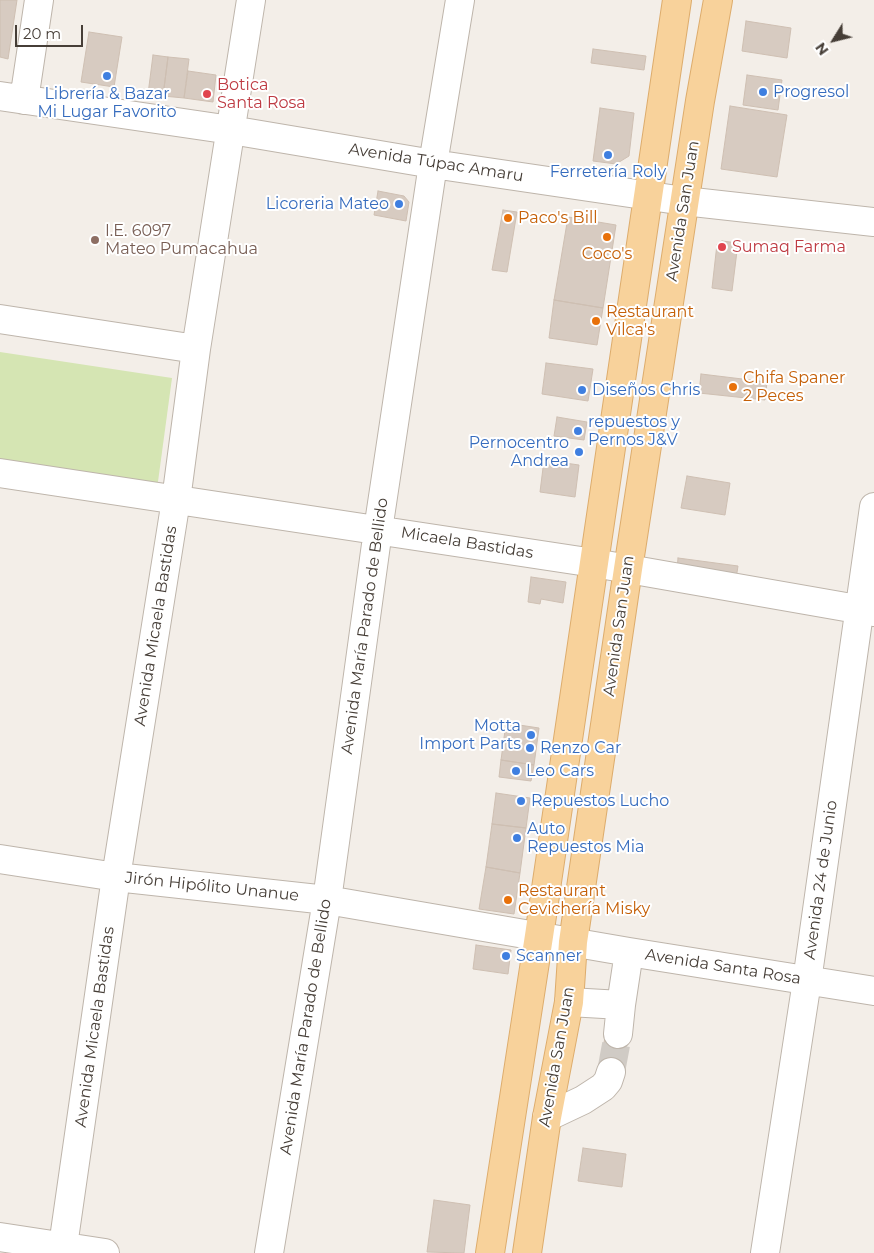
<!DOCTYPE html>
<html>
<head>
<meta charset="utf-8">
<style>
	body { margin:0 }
	#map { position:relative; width:874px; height:1253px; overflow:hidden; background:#f3eee8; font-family:Montserrat,sans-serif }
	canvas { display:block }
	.north { position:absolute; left:809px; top:15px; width:50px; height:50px; -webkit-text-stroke:4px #fff; paint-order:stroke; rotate:234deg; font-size:14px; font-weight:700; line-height:20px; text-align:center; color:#463e37 }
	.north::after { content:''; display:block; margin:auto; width:18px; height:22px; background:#463e37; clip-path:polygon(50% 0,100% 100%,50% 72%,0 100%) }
	.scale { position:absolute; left:15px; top:25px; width:68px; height:22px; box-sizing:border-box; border:2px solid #463e37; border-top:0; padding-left:6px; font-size:15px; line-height:18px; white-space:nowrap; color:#463e37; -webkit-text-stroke:4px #fff; paint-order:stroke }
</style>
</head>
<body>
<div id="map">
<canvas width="874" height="1253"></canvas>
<div class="north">N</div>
<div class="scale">20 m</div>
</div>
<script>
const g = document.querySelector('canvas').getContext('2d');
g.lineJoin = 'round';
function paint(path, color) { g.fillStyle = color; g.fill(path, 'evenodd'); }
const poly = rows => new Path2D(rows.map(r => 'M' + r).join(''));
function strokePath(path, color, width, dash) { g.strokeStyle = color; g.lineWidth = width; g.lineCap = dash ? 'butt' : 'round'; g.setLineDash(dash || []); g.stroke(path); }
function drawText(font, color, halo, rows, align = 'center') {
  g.font = font + ' Montserrat,sans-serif'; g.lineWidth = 4; g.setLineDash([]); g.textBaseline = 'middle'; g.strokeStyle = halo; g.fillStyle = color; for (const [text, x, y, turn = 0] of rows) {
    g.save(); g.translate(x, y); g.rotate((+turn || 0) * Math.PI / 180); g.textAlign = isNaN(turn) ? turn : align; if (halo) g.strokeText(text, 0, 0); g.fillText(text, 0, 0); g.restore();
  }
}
const green = poly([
	[0,352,172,378,157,489,0,466]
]);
const building = poly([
	[0,0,17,0,8,59,0,57,0,0],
	[746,21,791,28,787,58,742,51,746,21],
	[89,32,122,37,114,87,81,82,89,32],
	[593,49,646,56,644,70,591,63,593,49],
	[153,55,168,57,163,96,148,94,153,55],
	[168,57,189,59,184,98,163,96,168,57],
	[188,71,216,75,213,102,184,98,188,71],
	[747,75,782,80,778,110,743,105,747,75],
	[730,106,787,115,777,177,721,169,730,106],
	[600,108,634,113,629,156,616,164,593,161,600,108],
	[378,191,404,196,409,202,406,221,374,215,378,191],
	[503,210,517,212,507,272,492,270,503,210],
	[568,217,616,225,603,308,554,300,568,217],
	[722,241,738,243,732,291,712,288,717,244,722,241],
	[554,300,603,308,597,345,549,338,554,300],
	[546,363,593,369,588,401,542,394,546,363],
	[701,374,767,382,765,400,699,393,701,374],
	[557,417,587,422,584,440,554,436,557,417],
	[544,460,579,465,575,497,540,492,544,460],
	[687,476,730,483,725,515,681,508,687,476],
	[678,558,738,566,736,579,677,570,678,558],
	[531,577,566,582,563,603,541,599,540,604,528,602,531,577],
	[506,723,539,728,534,765,501,760,506,723],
	[501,760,534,765,531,781,499,777,501,760],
	[496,793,530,798,526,828,492,824,496,793],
	[492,824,526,828,520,873,486,867,492,824],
	[486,867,520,873,514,914,479,909,486,867],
	[476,945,511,950,508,974,473,969,476,945],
	[606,1032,628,1036,621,1074,599,1069,606,1032],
	[583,1148,626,1154,622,1187,578,1181,583,1148],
	[434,1200,470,1205,464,1253,427,1252,434,1200]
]);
const minorTunnel = poly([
	[611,1072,618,1034]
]);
const minor = poly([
	[0,96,231,130,433,164,684,201,874,222],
	[24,100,39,0],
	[0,319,196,349],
	[0,473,594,563,874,612],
	[0,859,116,877,327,900,629,952,874,991],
	[569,1002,621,1005,618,1034],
	[621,1005,629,952],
	[547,1117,583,1100,603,1087,608,1081,611,1072],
	[0,1237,105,1253],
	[62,1253,116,877,176,500,196,349,251,0],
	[269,1253,327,900,378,530,433,164,460,0],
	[765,1253,807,981,874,507]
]);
const major = poly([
	[490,1253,539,936,677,0],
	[527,1253,547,1117,569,1002,573,942,628,569,700,101,718,0]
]);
const markers = [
	[107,76,5,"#3f7fe0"],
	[763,92,5,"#3f7fe0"],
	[207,94,5,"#e0444e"],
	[608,155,5,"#3f7fe0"],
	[399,204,5,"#3f7fe0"],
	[508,218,5,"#e8710a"],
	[607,237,5,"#e8710a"],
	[95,240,5,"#8d6e63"],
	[722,247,5,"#e0444e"],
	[596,321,5,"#e8710a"],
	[733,387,5,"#e8710a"],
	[582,390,5,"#3f7fe0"],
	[578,431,5,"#3f7fe0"],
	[579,452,5,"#3f7fe0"],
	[531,735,5,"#3f7fe0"],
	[530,748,5,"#3f7fe0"],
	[516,771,5,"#3f7fe0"],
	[521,801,5,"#3f7fe0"],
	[517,838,5,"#3f7fe0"],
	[508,900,5,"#e8710a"],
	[506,956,5,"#3f7fe0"]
];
const healthNames = [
	["Botica",217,85],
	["Santa Rosa",217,103],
	["Sumaq Farma",732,247]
];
const shopNames = [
	["Progresol",773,92],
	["Librería & Bazar",107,94,"center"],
	["Mi Lugar Favorito",107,112,"center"],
	["Ferretería Roly",608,172,"center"],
	["Licoreria Mateo",389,204,"right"],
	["Diseños Chris",592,390],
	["repuestos y",588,422],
	["Pernos J&V",588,440],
	["Pernocentro",569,443,"right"],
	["Andrea",569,461,"right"],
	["Motta",521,726,"right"],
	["Import Parts",521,744,"right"],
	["Renzo Car",540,748],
	["Leo Cars",526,771],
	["Repuestos Lucho",531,801],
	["Auto",527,829],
	["Repuestos Mia",527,847],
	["Scanner",516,956]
];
const streetNames = [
	["Avenida Túpac Amaru",436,163,9],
	["Avenida San Juan",683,211,-81],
	["Micaela Bastidas",467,543,9],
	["Avenida Micaela Bastidas",156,626,-81],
	["Avenida María Parado de Bellido",365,626,-82],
	["Avenida San Juan",619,626,-82],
	["Avenida 24 de Junio",821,880,-82],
	["Jirón Hipólito Unanue",212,887,6],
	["Avenida Santa Rosa",723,967,9],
	["Avenida Micaela Bastidas",95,1027,-82],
	["Avenida María Parado de Bellido",306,1027,-81],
	["Avenida San Juan",557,1057,-80]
];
const foodNames = [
	["Paco's Bill",518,218],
	["Coco's",607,254,"center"],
	["Restaurant",606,312],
	["Vilca's",606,330],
	["Chifa Spaner",743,378],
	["2 Peces",743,396],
	["Restaurant",518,891],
	["Cevichería Misky",518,909]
];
const educationNames = [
	["I.E. 6097",105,231],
	["Mateo Pumacahua",105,249]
];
paint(green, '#d5e5b3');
paint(building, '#d7cbc1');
strokePath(building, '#cebfb2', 1);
strokePath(minorTunnel, '#d0cbc5', 28, [28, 14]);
strokePath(minor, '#beb5ab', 30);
strokePath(major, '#ddac6c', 30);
strokePath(minor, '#fff', 28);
strokePath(major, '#f8d29b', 28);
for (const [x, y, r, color] of markers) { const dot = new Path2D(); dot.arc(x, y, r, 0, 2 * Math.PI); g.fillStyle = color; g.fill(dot); strokePath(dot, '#fff', 2); }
drawText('16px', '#be3a42', '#fff', healthNames, 'left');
drawText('16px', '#366cbe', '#fff', shopNames, 'left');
drawText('16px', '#463e37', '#fff', streetNames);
drawText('16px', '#c56008', '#fff', foodNames, 'left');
drawText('16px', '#785e54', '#fff', educationNames, 'left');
</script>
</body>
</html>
